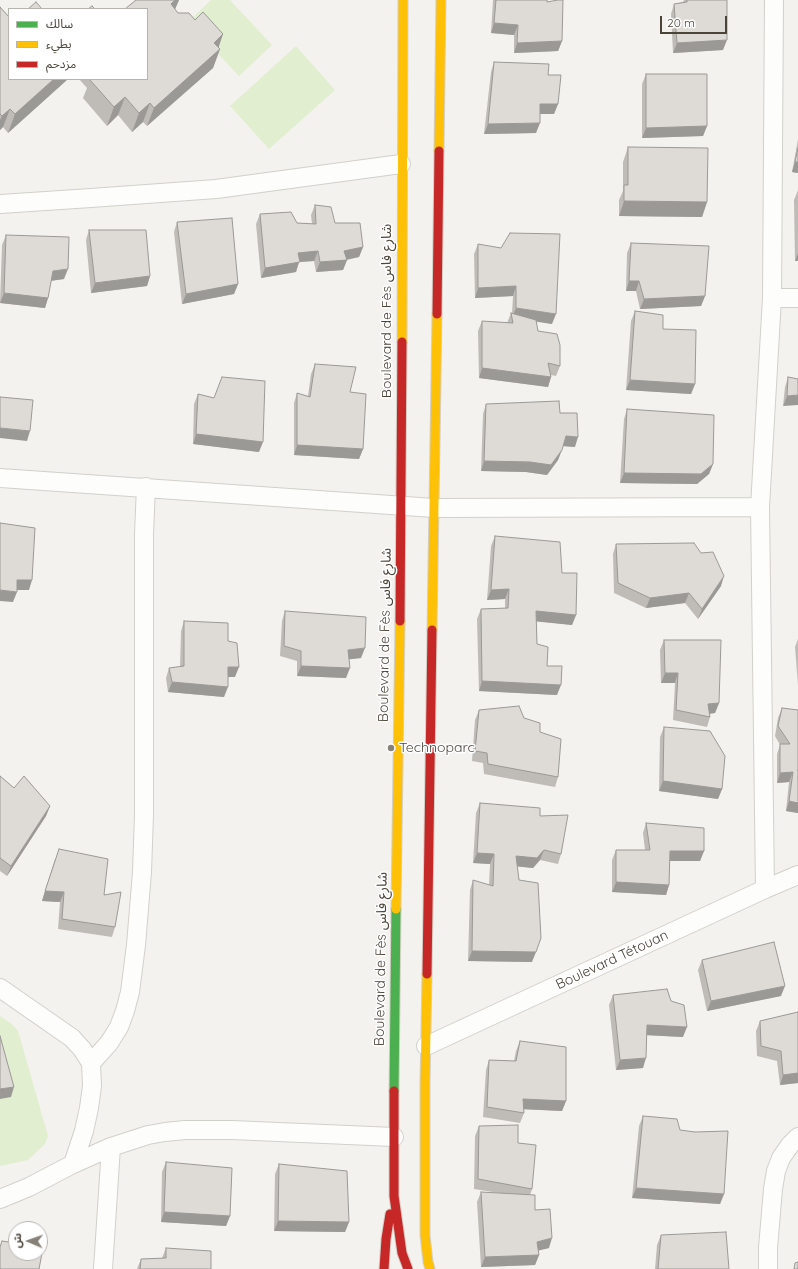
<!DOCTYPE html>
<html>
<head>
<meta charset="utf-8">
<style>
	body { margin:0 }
	#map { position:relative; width:798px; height:1269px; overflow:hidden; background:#f4f2ee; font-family:Quicksand,"Noto Sans Arabic",sans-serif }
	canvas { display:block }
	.legend { position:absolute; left:8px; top:8px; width:140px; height:72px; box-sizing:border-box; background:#fff; border:1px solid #b7b4b0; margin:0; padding:5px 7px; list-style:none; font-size:12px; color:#4b4439 }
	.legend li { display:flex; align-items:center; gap:8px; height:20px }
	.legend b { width:20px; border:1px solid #b7b4b0 }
	.north { position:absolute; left:8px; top:1221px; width:40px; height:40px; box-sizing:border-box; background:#fff; border:1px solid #b7b4b0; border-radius:50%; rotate:272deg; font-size:11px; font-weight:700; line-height:16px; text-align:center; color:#4b4439 }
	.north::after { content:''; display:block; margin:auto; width:14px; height:18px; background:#868178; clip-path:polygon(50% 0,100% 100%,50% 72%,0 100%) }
	.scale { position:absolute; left:660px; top:16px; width:67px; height:18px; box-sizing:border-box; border:2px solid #4b4439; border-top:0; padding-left:5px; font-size:12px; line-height:14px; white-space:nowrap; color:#4b4439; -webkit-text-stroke:3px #fff; paint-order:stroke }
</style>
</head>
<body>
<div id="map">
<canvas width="798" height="1269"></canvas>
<ul class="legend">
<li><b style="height:5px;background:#4caf50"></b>سالك</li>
<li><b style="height:5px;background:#ffc107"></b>بطيء</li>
<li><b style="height:5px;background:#c62828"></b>مزدحم</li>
</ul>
<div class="north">ش</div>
<div class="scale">20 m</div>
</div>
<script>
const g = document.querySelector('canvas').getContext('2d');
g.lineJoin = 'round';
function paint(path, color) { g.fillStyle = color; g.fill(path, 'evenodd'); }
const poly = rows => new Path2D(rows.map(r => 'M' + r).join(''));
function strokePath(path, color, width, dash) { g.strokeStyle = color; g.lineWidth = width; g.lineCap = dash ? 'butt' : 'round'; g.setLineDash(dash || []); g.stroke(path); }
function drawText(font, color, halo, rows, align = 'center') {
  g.font = font + ' Quicksand,"Noto Sans Arabic",sans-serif'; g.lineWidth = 3; g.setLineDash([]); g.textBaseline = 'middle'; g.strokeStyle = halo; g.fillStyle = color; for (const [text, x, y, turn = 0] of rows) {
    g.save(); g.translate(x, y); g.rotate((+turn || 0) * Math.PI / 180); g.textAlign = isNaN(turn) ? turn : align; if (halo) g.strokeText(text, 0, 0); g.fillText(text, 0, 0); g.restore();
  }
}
const green = poly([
	[211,0,230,0,272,45,239,76,188,22],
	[296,46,335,90,269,149,230,106],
	[0,1016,12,1024,18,1031,48,1136,45,1144,28,1160,0,1166]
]);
const street = poly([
	[0,204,91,198,216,189,401,164],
	[772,298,798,298],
	[0,478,434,508,760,507],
	[765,889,760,507,772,298,774,0],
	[0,988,72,1038,82,1049,91,1063,92,1086,89,1108,84,1131,73,1164],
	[426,1046,765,889,798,875],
	[91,1063,109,1043,119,1027,125,1011,130,992,136,945,142,872,144,815,144,534,146,487],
	[0,1199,29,1187,73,1164,111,1147,148,1135,165,1132,185,1130,232,1130,394,1137],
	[103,1269,111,1147],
	[768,1269,768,1248,773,1189,776,1171,781,1158,790,1145,798,1137]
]);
const fast = poly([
	[394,1091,396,909]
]);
const slow = poly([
	[439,151,441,0],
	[402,342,403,0],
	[432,630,437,314],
	[396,909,400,621],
	[427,974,425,1084,425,1235,428,1262,430,1269]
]);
const jam = poly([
	[437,314,439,151],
	[400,621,402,342],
	[427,974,432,630],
	[394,1091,394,1196,402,1253,408,1269],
	[384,1269,386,1239,390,1214]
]);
const wall = poly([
	[136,0,179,0,175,9,178,13,195,20,223,34,218,47,220,49,213,68,147,126,143,122,132,132,118,115,107,126,83,98,87,88,79,79,147,79],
	[493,0,547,0,547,2,562,41,558,51,514,53,514,35,491,33],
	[684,0,727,0,723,50,673,53,671,14,674,4,683,2],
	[0,7,68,79,8,133,3,127,0,130],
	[494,62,548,75,558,104,554,114,540,114,536,133,484,134,491,72],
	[646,74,707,126,703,136,642,138,642,84],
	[798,139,798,173,792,172],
	[628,147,707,202,702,217,619,216,619,200,623,191,623,162],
	[798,190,798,261,795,261,794,200],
	[315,205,335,223,363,247,359,257,347,260,343,270,316,272,314,261,299,262,296,272,261,278,256,224,260,214,297,223,312,224,311,215],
	[177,222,238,284,234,294,182,304,174,232],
	[89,230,150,276,147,286,91,293,86,240],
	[6,235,64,279,51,281,48,298,45,308,0,303,2,245],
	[631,243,705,296,701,306,640,309,636,291,626,291,627,253],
	[478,244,552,324,536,321,538,331,560,366,556,376,551,375,551,377,548,387,479,378,478,331,482,321,507,323,511,313,512,313,513,296,475,298,474,254],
	[635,311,663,329,695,384,691,394,626,390,631,321],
	[315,364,350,392,363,449,359,459,294,455,294,403,297,393,308,396,311,374],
	[788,377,798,379,783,406,785,387],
	[198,394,214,398,259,452,193,444,194,404],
	[486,404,560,413,575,447,563,446,558,460,547,475,526,472,481,471,483,414],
	[627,409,713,464,709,474,697,484,620,483,624,419],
	[495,536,562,573,576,615,572,625,536,621,537,644,547,666,557,695,479,691,477,619,481,609,505,608,505,599,487,600,491,546],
	[616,544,721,586,698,619,685,603,646,608,614,593,613,554],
	[285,611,361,658,349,659,346,678,297,676,297,661,280,656,282,621],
	[184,621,228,641,235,677,228,677,224,697,168,692,166,678,169,668,180,667,181,631],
	[798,639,798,685,795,647],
	[664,640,719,703,715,713,710,714,710,717,707,727,673,720,675,683,661,683,660,650],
	[782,708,798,710,798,813,786,811,789,782,777,783,777,754,780,745,775,736,778,718],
	[479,710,524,718,558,777,555,787,484,774,483,763,472,761,475,720],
	[664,727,722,789,718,799,659,791,660,737],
	[0,776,14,788,50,806,46,816,7,876,0,871],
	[480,803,540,816,561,854,558,864,540,860,533,868,517,866,532,962,468,961,470,890,473,880,489,885,490,864,473,863,476,813],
	[646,823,704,851,700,861,670,861,669,885,666,895,612,892,612,860,616,850,645,850,643,833],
	[55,859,115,927,112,937,58,929,60,902,42,901],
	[702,960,781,996,707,1011,698,970],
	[613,995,671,1001,683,1037,647,1035,643,1068,616,1070,609,1005],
	[798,1012,798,1083,780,1085,777,1061,757,1056,756,1031,760,1021],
	[520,1041,566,1101,562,1111,523,1109,524,1113,520,1123,483,1117,486,1070,489,1060,514,1061,516,1051],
	[643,1116,680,1130,724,1194,720,1204,632,1198,639,1126],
	[479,1126,518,1143,532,1189,530,1195,549,1248,538,1250,539,1255,535,1265,481,1267,477,1202,481,1192,499,1193,474,1189,475,1136],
	[166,1162,230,1216,226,1226,161,1222,162,1172],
	[279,1164,349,1222,345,1232,274,1231,275,1174],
	[661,1235,729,1269,655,1269,657,1245],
	[166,1248,211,1269,137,1269,141,1259,162,1258]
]);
const shadedWall = poly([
	[175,0,179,0,173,14,171,4],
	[494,23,518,25,514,35,491,33],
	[223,34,217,52,220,49,213,68,147,126,154,108,214,43],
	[727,40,723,50,673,53,677,43],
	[562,41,558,51,514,53,517,43],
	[54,79,68,79,8,133,15,114],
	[125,97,118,115,107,126,114,107],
	[150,103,143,122,132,132,139,113],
	[540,104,558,104,554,114,536,114],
	[10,109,3,127,0,130,0,120,2,116],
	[540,123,536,133,484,134,488,124],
	[707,126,703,136,642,138,646,128],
	[795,162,798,162,798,173,792,172],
	[624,201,707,202,702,217,619,216],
	[363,247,359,257,344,260,347,260,343,270,316,272,320,262,344,251],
	[318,251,314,261,299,262,296,272,261,278,265,268,298,253],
	[798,253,798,261,795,261],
	[68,269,64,279,49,281,53,271],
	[150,276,147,286,91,293,95,283],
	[629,281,639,281,636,291,626,291],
	[238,284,234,294,182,304,186,294],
	[516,286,513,296,475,298,478,288],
	[4,293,48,298,45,308,0,303],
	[705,296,701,306,640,309,644,299],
	[516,308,556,314,552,324,512,318],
	[482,368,551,377,548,387,479,378],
	[630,380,695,384,691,394,626,390],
	[798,395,798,405,783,406,787,396],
	[0,428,30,431,27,441,0,438],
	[196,434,263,442,259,452,193,444],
	[566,436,578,437,575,447,562,446],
	[297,445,363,449,359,459,294,455],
	[562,450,558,460,547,475,526,472,481,471,484,461],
	[713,464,709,474,697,484,620,483,624,473],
	[724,576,721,586,698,619,702,609],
	[17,580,32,580,29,590,13,590],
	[509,589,505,599,487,600,491,590],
	[0,590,17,592,13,602,0,601],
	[689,593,685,603,646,608,650,598],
	[536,611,576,615,572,625,532,621],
	[365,648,361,658,344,660,348,650],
	[301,666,350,668,346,678,297,676],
	[228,667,239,667,235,677,224,677],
	[665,673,678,673,675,683,661,683],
	[482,681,561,685,557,695,479,691],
	[172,682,228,687,224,697,168,692],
	[719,703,715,713,704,714,708,704],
	[793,772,789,782,777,783,780,773],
	[663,781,722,789,718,799,659,791],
	[789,801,798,803,798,813,786,811],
	[50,806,46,816,7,876,11,866],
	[544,850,540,860,533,868,512,866,516,856],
	[670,851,704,851,700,861,667,861],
	[477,853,494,854,490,864,473,863],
	[616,882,669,885,666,895,612,892],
	[45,891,64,892,60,902,42,901],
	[472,951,536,952,532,962,468,961],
	[785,986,781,996,707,1011,711,1001],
	[647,1025,687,1027,683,1037,643,1035],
	[646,1058,643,1068,616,1070,620,1060],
	[798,1073,798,1083,780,1085,783,1075],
	[14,1087,11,1097,0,1099,0,1089],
	[523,1099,566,1101,562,1111,519,1109],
	[636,1188,724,1194,720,1204,632,1198],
	[164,1212,230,1216,226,1226,161,1222],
	[278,1221,349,1222,345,1232,274,1231],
	[552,1238,549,1248,533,1252,537,1242],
	[539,1255,535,1265,481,1267,485,1257]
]);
const building = poly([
	[136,0,175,0,171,4,178,13,189,13,195,20,203,12,223,34,214,43,220,49,154,108,150,103,139,113,125,97,114,107,90,80,91,79,147,79,147,9,125,9,136,0],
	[496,0,547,0,547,2,558,0,563,0,562,41,517,43,518,25,494,23,496,0],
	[687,0,727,0,727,40,677,43,674,4,687,2,687,0],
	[36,2,42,9,28,9,36,2],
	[92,6,95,9,88,9,92,6],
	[0,7,9,17,9,79,54,79,15,114,10,109,2,116,0,114,0,7],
	[494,62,549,64,548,75,561,75,558,104,540,104,540,123,488,124,494,62],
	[646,74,707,74,707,126,646,128,646,74],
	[628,147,708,148,707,202,624,201,624,185,628,185,628,147],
	[798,148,798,162,795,162,798,148],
	[315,205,331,207,335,223,360,223,363,247,344,251,347,260,320,262,318,251,298,253,300,262,265,268,260,214,291,212,297,223,316,224,315,205],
	[232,218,238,284,186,294,177,222,232,218],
	[89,230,146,230,150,276,95,283,89,230],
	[510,233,560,234,556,314,516,308,516,286,478,288,478,244,501,248,510,233],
	[6,235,69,237,68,269,53,271,48,298,4,293,6,235],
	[631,243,709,246,705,296,644,299,639,281,629,281,631,243],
	[635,311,663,315,663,329,696,330,695,384,630,380,635,311],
	[511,313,536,320,538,331,557,334,560,345,560,366,548,363,551,377,482,368,482,321,513,323,511,313],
	[315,364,356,367,350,392,366,394,363,449,297,445,297,393,310,397,315,364],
	[222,377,265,381,263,442,196,434,198,394,214,398,222,377],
	[788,377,798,379,798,395,787,396,788,377],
	[0,397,33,400,30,431,0,428,0,397],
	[559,401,560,413,577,413,578,437,566,436,562,450,551,465,530,462,484,461,486,404,559,401],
	[627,409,714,415,713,464,701,474,624,473,627,409],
	[0,523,35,528,32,580,17,580,17,592,0,590,0,523],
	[495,536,560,542,562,573,577,573,576,615,536,611,537,644,548,647,547,666,562,666,561,685,482,681,481,609,508,608,509,589,491,590,495,536],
	[694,543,701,553,713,552,724,576,702,609,689,593,650,598,618,583,616,544,694,543],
	[285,611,366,617,365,648,348,650,350,668,301,666,301,651,284,646,285,611],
	[184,621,228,623,228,641,237,643,239,667,228,667,228,687,172,682,169,668,184,666,184,621],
	[664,640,721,640,719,703,708,704,710,717,676,710,678,673,665,673,664,640],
	[519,706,524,718,540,723,540,732,561,739,558,777,488,764,487,753,475,751,479,710,519,706],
	[782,708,798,710,798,803,789,801,793,772,780,773,780,744,790,744,778,726,782,708],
	[664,727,710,731,725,756,722,789,663,781,664,727],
	[0,776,14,788,24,776,50,806,11,866,0,858,0,776],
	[480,803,540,808,540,816,568,815,561,854,544,850,537,858,516,856,519,880,538,883,541,938,536,952,472,951,473,880,493,886,494,854,477,853,480,803],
	[646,823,704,828,704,851,670,851,669,885,616,882,616,850,650,850,646,823],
	[59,849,108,859,104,895,121,892,115,927,62,919,64,892,45,891,59,849],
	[774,942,785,986,711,1001,702,960,774,942],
	[667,989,671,1001,684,1005,687,1027,647,1025,646,1058,620,1060,613,995,667,989],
	[798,1012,798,1073,783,1075,781,1051,761,1046,760,1021,798,1012],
	[0,1036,14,1087,0,1089,0,1036],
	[520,1041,566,1047,566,1101,523,1099,524,1113,487,1107,489,1060,516,1061,520,1041],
	[643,1116,677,1119,680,1130,695,1132,728,1131,724,1194,636,1188,643,1116],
	[518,1125,518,1143,536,1145,532,1189,478,1179,479,1126,518,1125],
	[166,1162,232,1168,230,1216,164,1212,166,1162],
	[279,1164,347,1171,349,1222,278,1221,279,1164],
	[481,1192,535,1195,535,1210,550,1209,552,1238,537,1242,539,1255,485,1257,481,1192],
	[726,1232,729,1269,658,1269,661,1235,726,1232],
	[2,1241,16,1243,16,1253,40,1253,40,1247,43,1248,39,1269,0,1269,0,1247,2,1241],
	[166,1248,211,1251,211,1269,140,1269,141,1259,166,1258,166,1248],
	[798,1262,798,1269,794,1269,795,1263,798,1262]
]);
const markers = [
	[391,748,4,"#868178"]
];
const streetNames = [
	["Boulevard de Fès شارع فاس",387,311,-90],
	["Boulevard de Fès شارع فاس",385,635,-89],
	["Boulevard de Fès شارع فاس",381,959,-89],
	["Boulevard Tétouan",612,960,-25]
];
const poiNames = [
	["Technoparc",399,748]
];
paint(green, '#e1eecf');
strokePath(street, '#d2d0cb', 20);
strokePath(fast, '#d3cfc5', 11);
strokePath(slow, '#d3cfc5', 11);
strokePath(jam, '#d3cfc5', 11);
strokePath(street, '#fdfdfc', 18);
strokePath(fast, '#4caf50', 9);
strokePath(slow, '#ffc107', 9);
strokePath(jam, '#c62828', 9);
paint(wall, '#bfbcb8');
paint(shadedWall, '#9b9996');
paint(building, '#dedbd6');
strokePath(building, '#9b9996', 1);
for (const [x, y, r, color] of markers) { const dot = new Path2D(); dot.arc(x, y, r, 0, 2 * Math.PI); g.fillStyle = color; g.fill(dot); strokePath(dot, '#fff', 1.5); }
drawText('14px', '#4b4439', '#fff', streetNames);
drawText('14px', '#4b4439', '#fff', poiNames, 'left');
</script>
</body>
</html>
